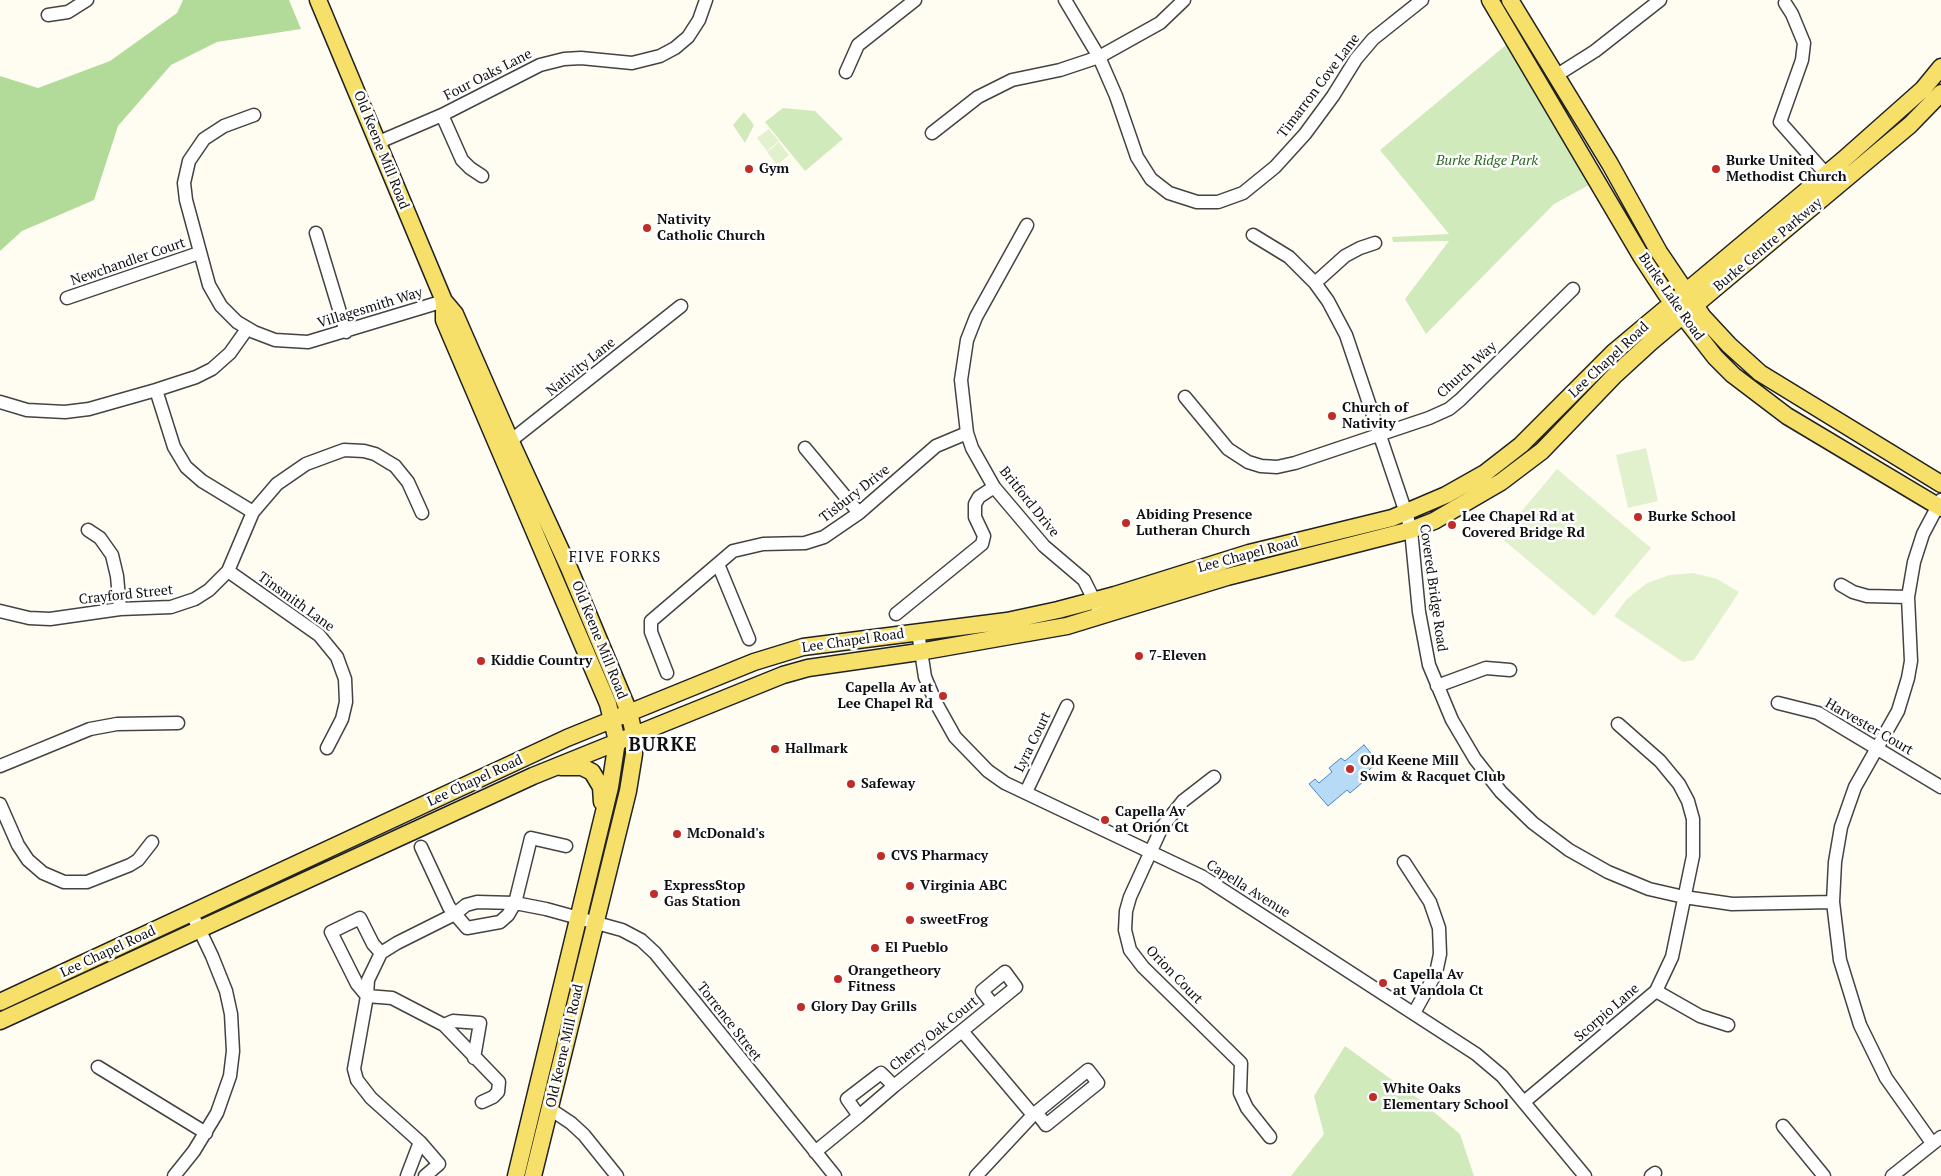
<!DOCTYPE html>
<html>
<head>
<meta charset="utf-8">
<style>
	body { margin:0 }
	canvas { display:block; background:#fffdf2 }
</style>
</head>
<body>
<canvas width="1941" height="1176"></canvas>
<script>
const g = document.querySelector('canvas').getContext('2d');
g.lineJoin = 'round';
function paint(path, color) { g.fillStyle = color; g.fill(path, 'evenodd'); }
const poly = rows => new Path2D(rows.map(r => 'M' + r).join(''));
function strokePath(path, color, width, dash) { g.strokeStyle = color; g.lineWidth = width; g.lineCap = dash ? 'butt' : 'round'; g.setLineDash(dash || []); g.stroke(path); }
function drawText(font, color, halo, rows, align = 'center') {
  g.font = font + ' "PT Serif",serif'; g.lineWidth = 5; g.setLineDash([]); g.textBaseline = 'middle'; g.strokeStyle = halo; g.fillStyle = color; for (const [text, x, y, turn = 0] of rows) {
    g.save(); g.translate(x, y); g.rotate((+turn || 0) * Math.PI / 180); g.textAlign = isNaN(turn) ? turn : align; if (halo) g.strokeText(text, 0, 0); g.fillText(text, 0, 0); g.restore();
  }
}
const green = poly([
	[1506,45,1509,49,1511,48,1589,185,1554,204,1426,334,1405,299,1449,241,1393,242,1392,237,1449,234,1380,150],
	[783,108,815,111,843,139,805,171,765,122],
	[744,112,754,125,745,143,733,125],
	[1345,1046,1416,1097,1460,1134,1474,1176,1291,1176,1324,1134,1314,1096]
]);
const forest = poly([
	[183,0,289,0,301,29,217,42,171,65,118,126,94,200,22,231,0,251,0,76,38,88,110,61,177,13]
]);
const pitch = poly([
	[769,129,779,141,767,151,757,138],
	[779,142,789,155,777,165,767,152],
	[1646,448,1658,501,1628,508,1616,455],
	[1557,469,1651,548,1594,616,1500,537],
	[1693,573,1717,579,1739,592,1694,660,1683,662,1614,616,1627,599,1647,583,1670,575]
]);
const water = poly([
	[1364,745,1378,762,1360,778,1363,782,1350,793,1347,790,1328,806,1309,784,1315,779,1319,783,1332,772,1329,768,1341,758,1345,761,1364,745]
]);
const minor = poly([
	[1065,0,1099,57,1116,96,1137,157,1151,179,1169,193,1197,202,1218,202,1243,193,1275,167,1305,134,1333,96,1356,59,1373,39,1422,0],
	[1785,3,1792,14,1804,43,1802,60,1780,122,1826,174],
	[48,15,68,12,87,0],
	[846,72,858,45,915,0],
	[1557,75,1595,51,1660,0],
	[254,115,224,126,204,139,189,161,184,183,186,200,209,285,221,306,237,322,254,332,275,340,308,342,444,301],
	[442,115,462,160,470,168,482,176],
	[932,133,978,97,1012,80,1060,70,1099,57,1160,23,1184,0],
	[379,142,442,115,540,65,564,59,581,58,632,63,660,56,675,48,688,37,699,20,706,0],
	[1027,225,976,317,967,340,961,380,967,433,972,448,994,487,1044,546,1084,580,1098,608],
	[316,233,346,332],
	[1253,235,1289,257,1315,283,1328,301,1346,335,1406,513,1411,530,1419,612,1429,665,1452,720,1475,759,1501,792,1533,823,1569,850,1608,872,1649,889,1684,897,1732,904,1833,902],
	[1315,283,1345,256,1360,248,1375,243],
	[67,298,199,253],
	[156,390,174,447,186,467,202,481,253,512],
	[1185,397,1228,449,1248,462,1261,466,1277,467,1295,463,1429,418,1449,409,1460,400,1573,289],
	[0,402,27,410,65,412,89,409,156,390,196,377,212,369,230,353,247,329],
	[504,446,681,306],
	[805,448,859,513],
	[88,530,100,538,112,555,117,576,120,609],
	[718,564,749,639],
	[228,571,319,635,337,657,345,679,346,702,342,719,327,748],
	[1841,585,1853,592,1867,596,1908,597],
	[0,611,29,618,50,619,120,609,171,607,195,599,209,590,228,571,253,512,277,484,306,464,344,450,364,451,375,454,395,466,408,482,422,513],
	[896,614,982,544,984,536,975,517,975,504,979,497,994,487],
	[918,632,925,677,936,703,955,737,988,771,1005,783,1203,877,1476,1054,1502,1076,1585,1176],
	[667,673,651,632,651,621,733,551,763,544,805,543,824,537,859,513,936,446,967,433],
	[1437,686,1486,668,1510,670],
	[1778,703,1818,713,1941,787],
	[0,766,90,729,117,724,178,723],
	[1214,777,1183,801,1162,827,1130,897,1126,911,1125,930,1130,950,1143,967,1241,1063,1240,1093,1247,1108,1270,1137],
	[1026,792,1067,706],
	[0,804,18,845,28,860,43,873,64,882,87,882,130,865,138,860,152,842],
	[421,847,449,907,455,914,466,905,477,902,515,903,531,838,566,846],
	[1404,862,1430,902,1439,928,1440,954,1436,973,1414,1013],
	[381,953,373,944,360,918,331,932,357,984,367,996,392,998,444,1025,453,1021,480,1023,474,1058],
	[1656,991,1700,1016,1728,1025],
	[444,1025,499,1082,498,1092,493,1097,482,1102],
	[962,1031,1033,1115],
	[98,1067,206,1133],
	[894,1086,1016,987,1005,972,982,991,993,1005],
	[1524,1102,1656,991,1672,957,1693,856,1693,819,1688,801,1679,784,1660,761,1618,724],
	[550,1109,571,1123,584,1135,617,1176],
	[1783,1126,1824,1176],
	[1932,1143,1886,1078,1860,1025,1840,960,1833,902,1835,862,1841,827,1855,787,1898,711,1908,678,1911,661,1908,597,1914,562,1923,534,1941,500],
	[815,1152,859,1116,894,1086,881,1073,847,1099,859,1116],
	[174,1176,194,1151,217,1113,230,1076,233,1051,231,1014,226,991,212,956,191,912],
	[407,1176,420,1142],
	[425,1176,439,1164,420,1142,371,1098,357,1080,354,1069,367,996,368,980,381,953,397,943,455,914,467,928,500,922,508,915,515,903,546,909,622,930,641,940,655,953,695,1002,835,1176],
	[976,1176,1033,1115,1088,1070,1098,1083,1046,1125,1037,1113],
	[1651,1176,1655,1173],
	[1892,1176,1941,1137]
]);
const major = poly([
	[318,0,444,301,455,314,511,442,569,568,629,712,634,734,634,754,628,791,533,1176],
	[1490,0,1641,256,1666,294,1715,357,1733,375,1787,416,1941,508],
	[1510,0,1610,164,1659,252,1703,317,1729,345,1760,373,1941,484],
	[444,301,444,320,608,704,617,741,610,787,516,1176],
	[561,767,582,767,592,772,601,787,602,802],
	[0,1002,567,738,754,662,803,647,1007,621,1058,610,1115,595,1249,553,1392,518,1446,495,1485,473,1521,445,1614,352,1843,160,1923,89,1941,67],
	[0,1021,533,776,783,675,808,668,919,652,1067,626,1227,577,1411,530,1434,521,1501,482,1542,451,1615,375,1651,342,1910,125,1941,93]
]);
const markers = [
	[749,169,5,"#c02c27"],
	[1716,169,5,"#c02c27"],
	[647,228,5,"#c02c27"],
	[1332,416,5,"#c02c27"],
	[1638,517,5,"#c02c27"],
	[1126,523,5,"#c02c27"],
	[1452,525,5,"#c02c27"],
	[1139,656,5,"#c02c27"],
	[481,661,5,"#c02c27"],
	[943,696,5,"#c02c27"],
	[775,749,5,"#c02c27"],
	[1350,769,5,"#c02c27"],
	[851,784,5,"#c02c27"],
	[1105,820,5,"#c02c27"],
	[677,834,5,"#c02c27"],
	[881,856,5,"#c02c27"],
	[910,886,5,"#c02c27"],
	[654,894,5,"#c02c27"],
	[910,920,5,"#c02c27"],
	[875,948,5,"#c02c27"],
	[838,979,5,"#c02c27"],
	[1383,983,5,"#c02c27"],
	[801,1007,5,"#c02c27"],
	[1373,1097,5,"#c02c27"]
];
const streetNames = [
	["Four Oaks Lane",488,75,-27],
	["Timarron Cove Lane",1319,86,-53],
	["Old Keene Mill Road",381,150,68],
	["Burke Centre Parkway",1768,245,-40],
	["Newchandler Court",128,262,-19],
	["Burke Lake Road",1671,297,55],
	["Villagesmith Way",370,308,-17],
	["Lee Chapel Road",1609,360,-43],
	["Nativity Lane",581,367,-39],
	["Church Way",1467,370,-43],
	["Tisbury Drive",855,494,-38],
	["Britford Drive",1029,502,51],
	["Lee Chapel Road",1248,555,-15],
	["Covered Bridge Road",1433,588,82],
	["Crayford Street",126,595,-6],
	["Tinsmith Lane",296,602,36],
	["Old Keene Mill Road",599,640,68],
	["Lee Chapel Road",853,641,-8],
	["Harvester Court",1869,727,30],
	["Lyra Court",1033,742,-64],
	["Lee Chapel Road",475,781,-25],
	["Capella Avenue",1248,889,32],
	["Lee Chapel Road",108,952,-25],
	["Orion Court",1174,975,46],
	["Scorpio Lane",1607,1013,-41],
	["Torrence Street",729,1022,52],
	["Cherry Oak Court",934,1034,-39],
	["Old Keene Mill Road",565,1046,-77]
];
const parkNames = [
	["Burke Ridge Park",1487,161]
];
const poiNames = [
	["Burke United",1726,161],
	["Methodist Church",1726,177],
	["Gym",759,169],
	["Nativity",657,220],
	["Catholic Church",657,236],
	["Church of",1342,408],
	["Nativity",1342,424],
	["Abiding Presence",1136,515],
	["Lutheran Church",1136,531],
	["Lee Chapel Rd at",1462,517],
	["Covered Bridge Rd",1462,533],
	["Burke School",1648,517],
	["7-Eleven",1149,656],
	["Kiddie Country",491,661],
	["Capella Av at",933,688,"right"],
	["Lee Chapel Rd",933,704,"right"],
	["Hallmark",785,749],
	["Old Keene Mill",1360,761],
	["Swim & Racquet Club",1360,777],
	["Safeway",861,784],
	["Capella Av",1115,812],
	["at Orion Ct",1115,828],
	["McDonald's",687,834],
	["CVS Pharmacy",891,856],
	["ExpressStop",664,886],
	["Gas Station",664,902],
	["Virginia ABC",920,886],
	["sweetFrog",920,920],
	["El Pueblo",885,948],
	["Orangetheory",848,971],
	["Fitness",848,987],
	["Capella Av",1393,975],
	["at Vandola Ct",1393,991],
	["Glory Day Grills",811,1007],
	["White Oaks",1383,1089],
	["Elementary School",1383,1105]
];
const neighbourhoodNames = [
	["FIVE FORKS",615,558]
];
const districtNames = [
	["BURKE",663,746]
];
paint(green, '#d0eabb');
paint(forest, '#b2db9a');
paint(pitch, '#e2f1cd');
paint(water, '#b7daf6');
strokePath(water, '#3e89cd', 1);
strokePath(minor, '#434343', 15);
strokePath(major, '#212121', 19);
strokePath(minor, '#fff', 12);
strokePath(major, '#f7e06a', 16);
for (const [x, y, r, color] of markers) { const dot = new Path2D(); dot.arc(x, y, r, 0, 2 * Math.PI); g.fillStyle = color; g.fill(dot); strokePath(dot, '#fff', 2); }
drawText('14px', '#101010', '#fff', streetNames);
drawText('italic 14px', '#29681f', '#fff', parkNames);
drawText('bold 14px', '#101010', '#fff', poiNames, 'left');
g.letterSpacing = '1px';
drawText('15px', '#101010', '#fff', neighbourhoodNames);
g.letterSpacing = '0px';
g.letterSpacing = '1px';
drawText('bold 19px', '#101010', '#fff', districtNames);
g.letterSpacing = '0px';
</script>
</body>
</html>
